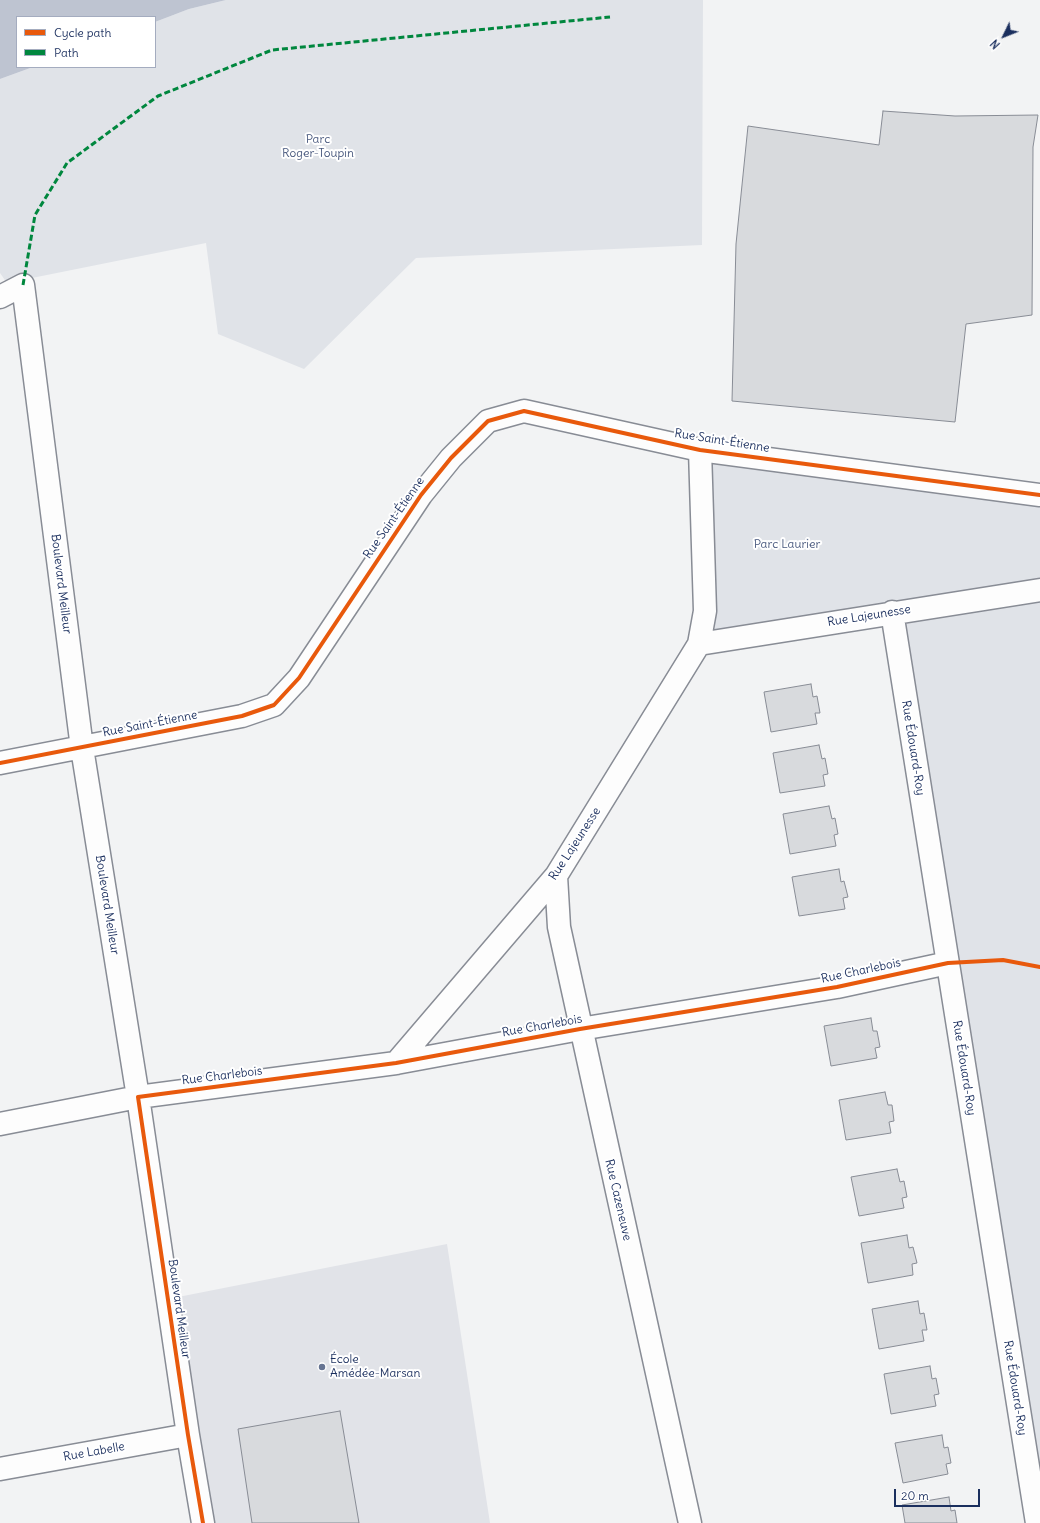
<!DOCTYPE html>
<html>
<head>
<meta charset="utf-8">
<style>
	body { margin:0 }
	#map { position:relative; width:1040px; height:1523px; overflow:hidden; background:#f2f3f4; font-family:Delius,sans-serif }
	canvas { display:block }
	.legend { position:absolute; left:16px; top:16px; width:140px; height:52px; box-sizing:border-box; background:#fff; border:1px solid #a4acbf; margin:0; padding:5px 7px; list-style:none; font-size:12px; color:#1b2f5e }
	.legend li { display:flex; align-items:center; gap:8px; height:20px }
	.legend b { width:20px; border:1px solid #a4acbf }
	.north { position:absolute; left:984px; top:16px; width:40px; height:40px; -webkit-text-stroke:3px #fff; paint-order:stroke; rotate:227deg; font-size:11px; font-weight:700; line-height:16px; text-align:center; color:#1b2f5e }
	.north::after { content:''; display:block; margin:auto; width:14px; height:18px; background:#1b2f5e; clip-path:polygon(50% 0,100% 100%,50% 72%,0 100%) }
	.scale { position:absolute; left:894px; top:1489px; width:86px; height:18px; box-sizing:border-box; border:2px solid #1b2f5e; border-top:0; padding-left:5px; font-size:12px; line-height:14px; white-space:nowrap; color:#1b2f5e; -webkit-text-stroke:3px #fff; paint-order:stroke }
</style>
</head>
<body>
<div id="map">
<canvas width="1040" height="1523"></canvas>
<ul class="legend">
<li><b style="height:5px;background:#e8590c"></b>Cycle path</li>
<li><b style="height:5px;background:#00873e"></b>Path</li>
</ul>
<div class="north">N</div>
<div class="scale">20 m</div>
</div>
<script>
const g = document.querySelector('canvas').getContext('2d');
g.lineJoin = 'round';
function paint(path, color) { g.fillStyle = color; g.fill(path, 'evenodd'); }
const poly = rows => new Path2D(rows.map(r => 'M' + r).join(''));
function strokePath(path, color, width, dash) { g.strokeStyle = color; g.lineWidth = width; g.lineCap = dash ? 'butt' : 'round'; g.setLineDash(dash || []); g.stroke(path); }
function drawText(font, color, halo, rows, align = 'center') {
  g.font = font + ' Delius,sans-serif'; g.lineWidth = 4; g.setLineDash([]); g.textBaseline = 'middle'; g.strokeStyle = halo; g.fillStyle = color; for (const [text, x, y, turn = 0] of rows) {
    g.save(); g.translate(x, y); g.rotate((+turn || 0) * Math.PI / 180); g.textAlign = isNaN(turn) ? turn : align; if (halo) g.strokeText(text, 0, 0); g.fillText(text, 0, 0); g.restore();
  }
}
const built = poly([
	[447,1244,490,1523,203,1523,168,1299]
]);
const green = poly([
	[226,0,703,0,702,245,416,258,304,369,218,334,206,243,7,283,0,273,0,79,33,67,155,67,155,22,189,9],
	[700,450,1040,495,1040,1523,892,613,699,644]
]);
const water = poly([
	[0,0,226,0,189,9,155,22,155,17,17,17,17,67,33,67,0,79]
]);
const building = poly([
	[883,111,955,116,1038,115,1033,147,1032,315,966,324,955,422,732,401,736,244,748,126,879,145,883,111],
	[811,684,813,697,817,696,820,713,815,713,817,724,771,732,764,692,811,684],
	[819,745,822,759,825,758,828,774,823,775,825,786,780,793,773,753,819,745],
	[829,806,832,819,835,818,838,834,834,835,836,846,790,854,783,814,829,806],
	[839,869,841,882,844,881,848,897,843,898,845,909,799,916,792,877,839,869],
	[871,1018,873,1031,877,1031,880,1047,875,1048,877,1058,831,1066,824,1026,871,1018],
	[885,1092,888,1105,892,1105,894,1121,889,1122,891,1133,846,1140,839,1100,885,1092],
	[897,1169,900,1182,904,1181,907,1197,902,1198,904,1208,859,1216,851,1177,897,1169],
	[907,1235,909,1248,913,1247,917,1263,912,1264,913,1275,868,1283,861,1243,907,1235],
	[918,1301,920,1314,924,1313,927,1330,922,1330,924,1341,879,1349,872,1309,918,1301],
	[930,1366,932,1379,936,1378,939,1394,934,1395,936,1406,891,1414,884,1374,930,1366],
	[340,1411,359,1523,252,1523,238,1429,340,1411],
	[942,1435,944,1448,948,1447,951,1463,946,1464,948,1474,903,1483,895,1443,942,1435],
	[949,1497,951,1511,955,1510,957,1523,905,1523,902,1505,949,1497]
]);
const minor = poly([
	[0,297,23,285,82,748,138,1097,188,1435,203,1523],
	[892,612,1037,1523],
	[699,644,1040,590],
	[0,763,242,716,274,705,299,678,421,495,451,458,488,421,524,411,700,450,1040,495],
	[556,876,559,927,690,1523],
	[396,1063,556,876,699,644,705,611,700,450],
	[0,1124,138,1097,396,1063,580,1029,837,987,948,963],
	[0,1469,188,1435]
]);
const quiet = poly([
	[23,285,35,215,67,163,158,96,272,50,610,17]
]);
const cycleway = poly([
	[0,763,242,716,274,705,299,678,421,495,451,458,488,421,524,411,700,450,1040,495],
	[203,1523,188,1435,138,1097,396,1063,580,1029,837,987,948,963,1003,960,1040,967]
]);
const markers = [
	[322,1367,4,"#667492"]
];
const parkNames = [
	["Parc",318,140],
	["Roger-Toupin",318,154],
	["Parc Laurier",787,545]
];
const streetNames = [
	["Rue Saint-Étienne",722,441,9],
	["Rue Saint-Étienne",394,518,-55],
	["Boulevard Meilleur",61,584,83],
	["Rue Lajeunesse",869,616,-9],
	["Rue Saint-Étienne",150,724,-11],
	["Rue Édouard-Roy",913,748,81],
	["Rue Lajeunesse",575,844,-57],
	["Boulevard Meilleur",107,905,81],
	["Rue Charlebois",861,971,-12],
	["Rue Charlebois",542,1026,-10],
	["Rue Édouard-Roy",964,1068,81],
	["Rue Charlebois",222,1076,-7],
	["Rue Cazeneuve",618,1200,77],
	["Boulevard Meilleur",179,1309,82],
	["Rue Édouard-Roy",1015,1388,81],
	["Rue Labelle",94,1452,-10]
];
const poiNames = [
	["École",330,1360],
	["Amédée-Marsan",330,1374]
];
paint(built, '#e1e3e8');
paint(green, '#e0e3e8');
paint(water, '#bec4d1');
paint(building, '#d8dadd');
strokePath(building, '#888c95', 1);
strokePath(minor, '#888c95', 25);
strokePath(minor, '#fdfdfd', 22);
strokePath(quiet, '#00873e', 3, [6, 3]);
strokePath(cycleway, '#e8590c', 4);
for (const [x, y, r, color] of markers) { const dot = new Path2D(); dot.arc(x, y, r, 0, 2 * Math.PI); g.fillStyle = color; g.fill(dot); strokePath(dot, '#fff', 1.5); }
drawText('12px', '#49597e', '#fff', parkNames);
drawText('12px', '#1b2f5e', '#fff', streetNames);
drawText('12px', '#1b2f5e', '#fff', poiNames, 'left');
</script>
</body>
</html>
